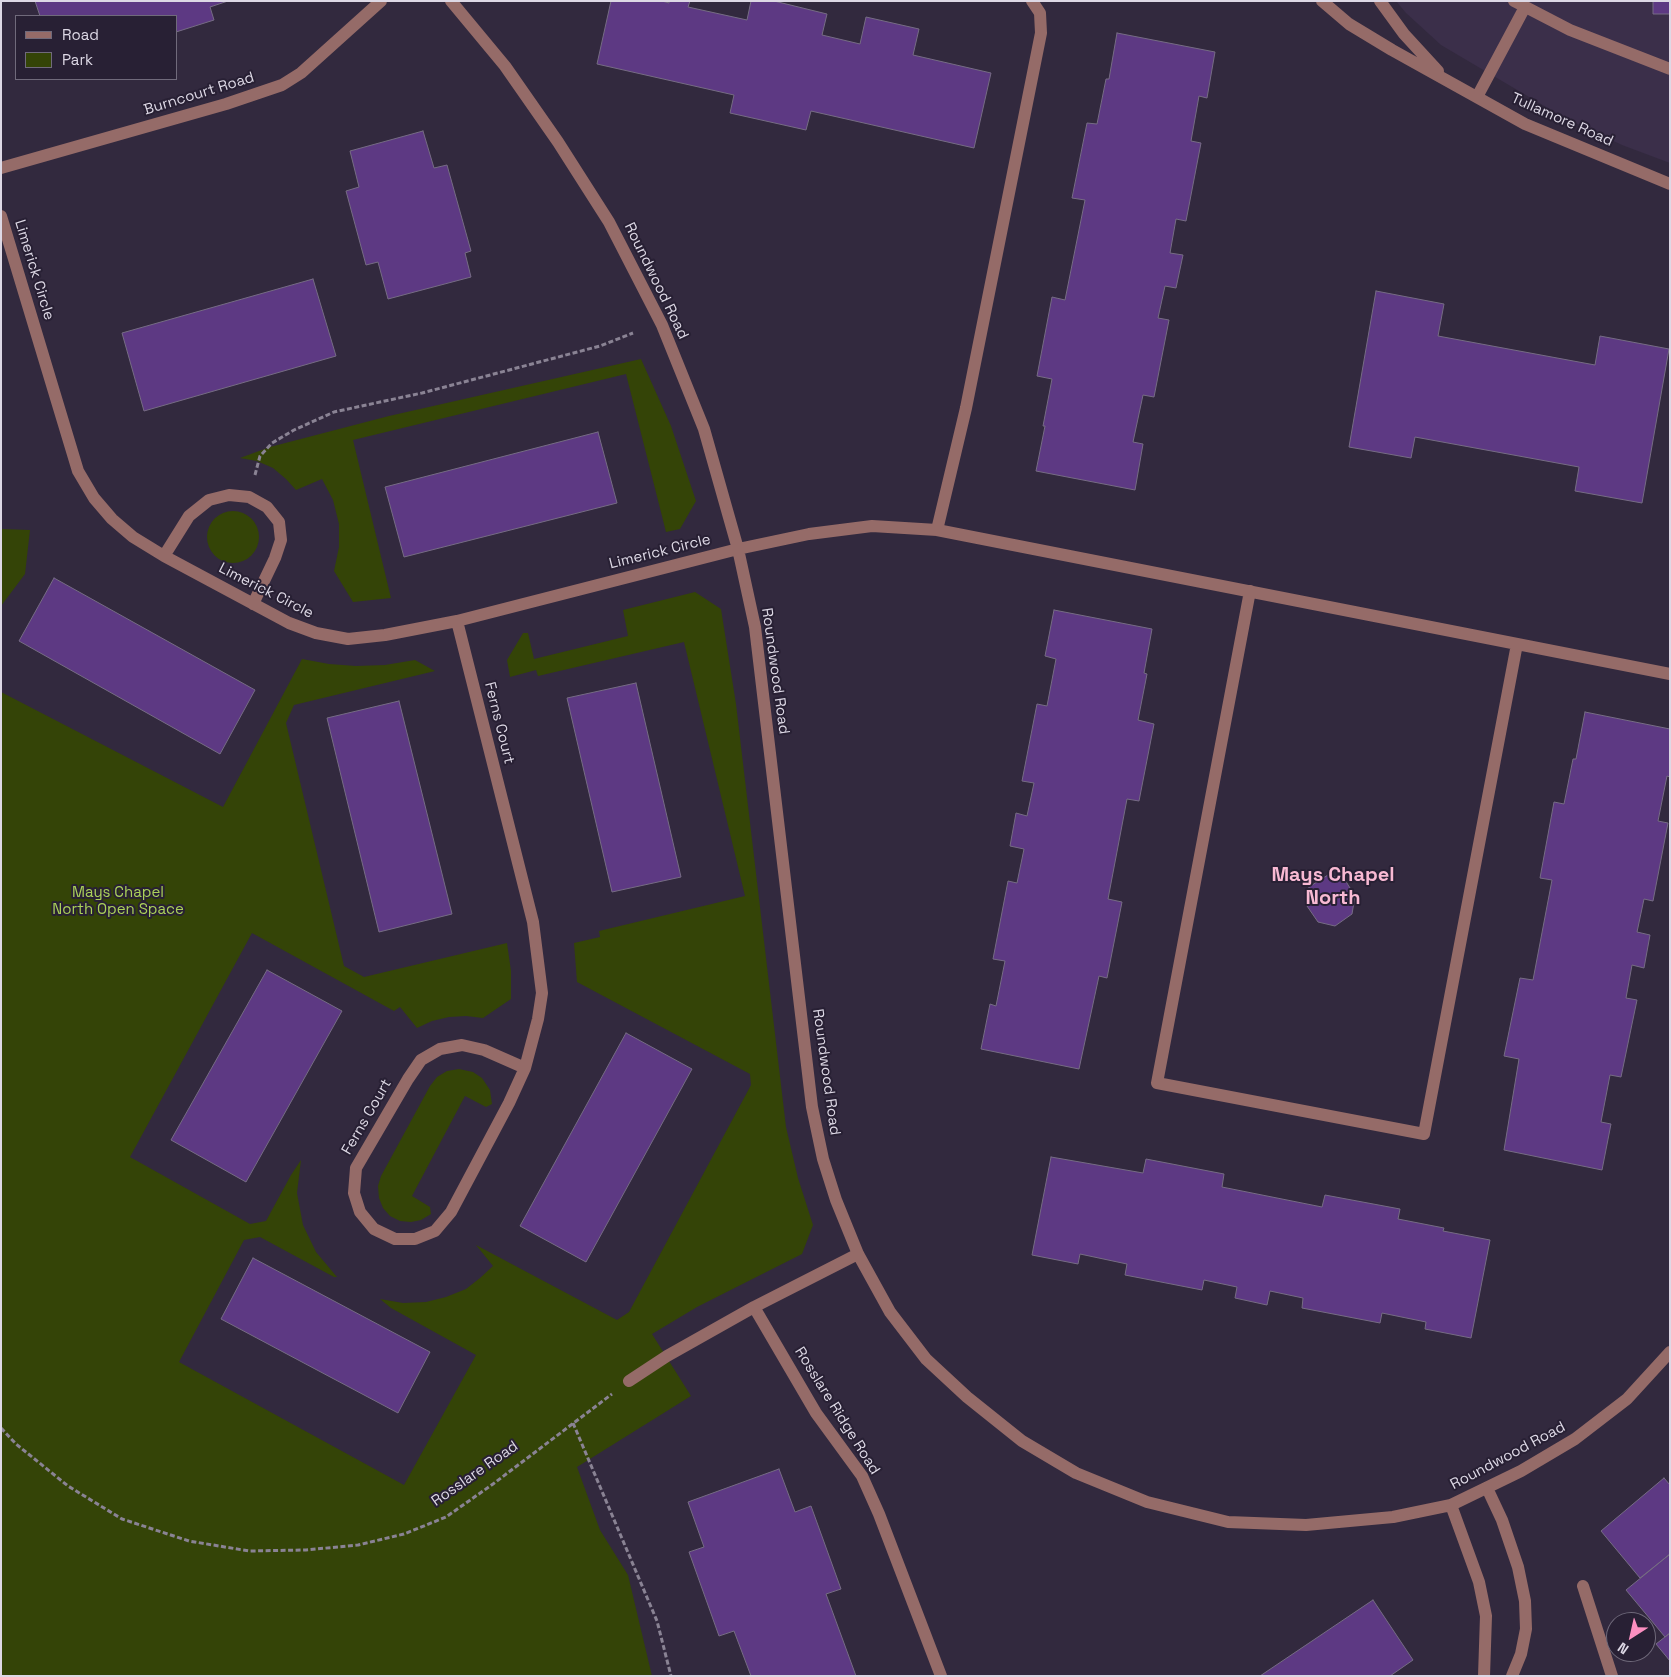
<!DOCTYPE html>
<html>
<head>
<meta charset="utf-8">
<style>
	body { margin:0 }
	#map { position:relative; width:1671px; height:1677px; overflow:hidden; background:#32293e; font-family:"Space Grotesk",sans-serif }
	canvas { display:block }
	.frame { position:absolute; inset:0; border:2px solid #ddd8e5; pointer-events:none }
	.legend { position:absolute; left:15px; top:15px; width:162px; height:65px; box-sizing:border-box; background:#282034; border:1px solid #706a7b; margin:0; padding:6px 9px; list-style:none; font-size:15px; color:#ddd8e5 }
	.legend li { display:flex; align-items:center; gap:10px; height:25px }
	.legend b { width:25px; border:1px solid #706a7b }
	.north { position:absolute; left:1606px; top:1612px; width:50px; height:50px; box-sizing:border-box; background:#282034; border:1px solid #706a7b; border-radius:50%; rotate:215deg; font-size:14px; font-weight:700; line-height:20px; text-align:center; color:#ddd8e5 }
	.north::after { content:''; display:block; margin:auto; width:18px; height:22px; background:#fc8fc1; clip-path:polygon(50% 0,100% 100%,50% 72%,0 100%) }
</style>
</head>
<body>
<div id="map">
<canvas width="1671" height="1677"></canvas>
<div class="frame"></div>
<ul class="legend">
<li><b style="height:6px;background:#956b68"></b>Road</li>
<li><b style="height:14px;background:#344407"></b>Park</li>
</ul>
<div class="north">N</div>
</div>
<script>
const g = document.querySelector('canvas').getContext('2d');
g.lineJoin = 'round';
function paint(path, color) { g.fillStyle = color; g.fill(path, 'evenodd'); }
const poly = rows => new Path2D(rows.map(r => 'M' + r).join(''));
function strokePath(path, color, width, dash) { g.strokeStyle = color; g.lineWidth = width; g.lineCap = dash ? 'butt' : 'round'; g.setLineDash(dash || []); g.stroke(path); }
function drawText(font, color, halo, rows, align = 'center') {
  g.font = font + ' "Space Grotesk",sans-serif'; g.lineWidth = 4; g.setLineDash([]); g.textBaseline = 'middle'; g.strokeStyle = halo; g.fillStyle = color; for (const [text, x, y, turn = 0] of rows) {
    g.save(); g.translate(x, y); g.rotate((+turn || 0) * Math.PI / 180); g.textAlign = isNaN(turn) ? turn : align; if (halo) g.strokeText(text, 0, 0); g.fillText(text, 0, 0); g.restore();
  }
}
const built = poly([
	[1396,1,1670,1,1670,163,1622,145,1563,117,1441,45,1406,13]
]);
const green = poly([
	[641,359,671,426,696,501,680,529,666,532,626,374,353,440,391,598,353,602,334,571,339,547,339,524,333,500,322,479,296,490,286,479,273,468,257,461,240,458,270,447,389,416],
	'207 537a26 26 0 1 1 52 0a26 26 0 1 1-52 0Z',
	[1,529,30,530,25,574,1,606],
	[695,592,721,609,736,704,786,1127,798,1178,813,1225,802,1254,697,1307,652,1334,691,1396,577,1467,600,1530,628,1575,652,1676,1,1676,1,692,223,807,302,659,329,664,356,666,385,665,415,660,435,671,294,705,286,723,344,966,364,977,507,943,511,971,511,999,483,1018,466,1016,449,1017,432,1021,417,1028,400,1007,394,1011,252,933,130,1157,250,1224,266,1221,291,1175,301,1160,297,1193,303,1225,316,1252,337,1277,334,1277,260,1237,244,1240,179,1362,404,1485,476,1355,391,1308,380,1299,403,1303,426,1302,446,1297,466,1289,480,1278,493,1266,476,1245,617,1320,629,1312,751,1085,750,1074,577,982,574,943,600,937,599,931,745,896,684,642,538,676,536,670,510,677,507,660,523,633,528,633,534,659,628,636,623,610],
	[459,1069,473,1072,482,1078,490,1090,492,1104,486,1107,465,1096,412,1196,430,1207,431,1214,421,1220,411,1222,400,1221,390,1216,383,1208,379,1198,378,1186,381,1176,430,1086,437,1077,447,1071]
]);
const building = poly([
	[35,1,228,1,210,7,214,20,176,32,176,16,40,16,35,1],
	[611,1,662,1,669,3,669,1,690,1,688,7,747,20,751,1,774,1,827,14,822,35,860,44,866,17,919,29,913,55,991,73,974,148,811,111,806,130,730,113,734,95,597,64,611,1],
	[1653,1,1670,1,1670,14,1653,14,1653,1],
	[1117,33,1215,52,1207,98,1199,96,1191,141,1201,143,1186,221,1176,219,1170,253,1183,255,1176,288,1165,286,1158,318,1169,320,1154,397,1143,395,1133,442,1143,444,1135,490,1036,471,1045,426,1043,426,1052,379,1037,376,1052,297,1065,300,1085,200,1072,198,1087,123,1097,124,1106,79,1109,79,1117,33],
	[423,131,434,168,447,165,471,251,465,253,471,277,388,299,378,262,366,265,346,191,359,187,350,151,423,131],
	[313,279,336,356,144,411,122,333,313,279],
	[1376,291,1444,304,1438,336,1595,365,1600,336,1669,349,1642,503,1575,491,1579,467,1415,437,1411,458,1349,447,1376,291],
	[598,432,617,503,404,557,385,487,598,432],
	[54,578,255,690,220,754,19,641,54,578],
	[1054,610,1152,629,1144,673,1147,674,1138,720,1154,724,1139,801,1127,799,1108,899,1122,902,1107,978,1099,976,1079,1069,981,1049,990,1004,996,1006,1005,961,993,959,1008,881,1017,883,1024,849,1010,846,1016,813,1027,816,1034,783,1022,781,1037,704,1047,706,1056,659,1045,656,1054,610],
	[636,683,681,877,612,892,567,698,636,683],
	[399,701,452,914,379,932,327,718,399,701],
	[1585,712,1670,729,1670,777,1667,776,1658,821,1668,823,1653,901,1644,899,1637,932,1650,935,1644,968,1632,965,1626,998,1637,1000,1621,1077,1610,1075,1601,1122,1611,1124,1602,1170,1504,1150,1519,1059,1504,1056,1520,978,1533,980,1552,880,1540,878,1554,802,1564,804,1573,759,1576,759,1585,712],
	[1328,875,1345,880,1355,896,1352,914,1335,926,1318,922,1307,906,1309,887,1328,875],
	[267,970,342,1011,246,1182,171,1140,267,970],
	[626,1033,692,1069,586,1262,520,1226,626,1033],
	[1051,1157,1143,1173,1146,1159,1224,1174,1222,1187,1322,1207,1325,1195,1400,1209,1398,1219,1444,1228,1443,1231,1490,1240,1471,1338,1425,1329,1426,1322,1382,1313,1380,1323,1302,1308,1303,1298,1270,1291,1267,1305,1235,1298,1237,1287,1204,1280,1202,1290,1125,1275,1127,1264,1080,1254,1078,1264,1032,1255,1051,1157],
	[253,1258,430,1352,398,1413,221,1319,253,1258],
	[779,1469,795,1512,811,1506,841,1589,826,1594,856,1676,751,1676,734,1631,719,1636,689,1552,704,1547,688,1502,779,1469],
	[1664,1478,1670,1485,1670,1554,1640,1578,1601,1531,1664,1478],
	[1670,1554,1670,1633,1665,1637,1626,1590,1670,1554],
	[1373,1600,1413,1660,1390,1676,1260,1676,1373,1600],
	[1670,1633,1670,1661,1656,1644,1670,1633]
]);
const path = poly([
	[255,475,260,456,272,443,294,430,334,412,422,393,600,346,633,333],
	[573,1423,657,1621,671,1676],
	[1,1428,16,1444,68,1486,122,1519,189,1541,249,1551,306,1550,358,1545,404,1534,446,1517,493,1484,612,1394]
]);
const minor = poly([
	[451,1,505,66,558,142,609,222,662,325,704,429,738,549,755,627,812,1107,823,1159,836,1200,858,1254,890,1312,926,1359,967,1397,1022,1441,1076,1473,1147,1502,1228,1522,1306,1525,1393,1517,1451,1505,1521,1471,1575,1439,1627,1399,1670,1352],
	[1322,1,1349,24,1392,50,1525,124,1670,184],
	[1380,1,1404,34,1438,71],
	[1514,1,1570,30,1670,69],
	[1477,97,1525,7],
	[1,168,226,104,282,85,301,73,381,1],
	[1,216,78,471,94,498,112,519,133,537,164,556,289,623,316,633,348,639,385,635,457,621,738,549,809,534,872,526,937,530,1670,674],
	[937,530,966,408,1041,33,1040,13,1032,1],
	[164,556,189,516,209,500,229,495,249,497,267,507,279,522,281,540,275,558,253,604],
	[1250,591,1157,1083,1424,1134,1517,644],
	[457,621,533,922,542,993,538,1019,525,1068,509,1103,451,1212,435,1231,415,1239,395,1239,374,1229,360,1212,354,1193,356,1168,408,1079,421,1060,440,1049,462,1045,484,1050,525,1068],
	[754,1307,816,1413,862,1476,879,1514,941,1676],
	[629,1381,667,1356,754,1307,858,1254],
	[1487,1488,1502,1520,1518,1567,1525,1601,1526,1629,1521,1654,1512,1676],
	[1451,1505,1479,1582,1486,1616,1484,1676],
	[1583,1586,1612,1676]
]);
const streetNames = [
	["Burncourt Road",199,94,-17],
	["Tullamore Road",1562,120,24],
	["Limerick Circle",34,270,73],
	["Roundwood Road",656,281,64],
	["Limerick Circle",660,552,-14],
	["Limerick Circle",266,591,27],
	["Roundwood Road",775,671,82],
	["Ferns Court",499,723,76],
	["Roundwood Road",826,1072,82],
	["Ferns Court",367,1117,-60],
	["Rosslare Ridge Road",837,1411,58],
	["Roundwood Road",1508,1456,-28],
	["Rosslare Road",475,1474,-35]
];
const parkNames = [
	["Mays Chapel",118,893],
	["North Open Space",118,910]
];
const districtNames = [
	["Mays Chapel",1333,876],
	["North",1333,899]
];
paint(built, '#3b2f4a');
paint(green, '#344407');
paint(building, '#5d3983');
strokePath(building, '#766c84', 1);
strokePath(path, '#8a8394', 3, [5, 2.5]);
strokePath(minor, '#956b68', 12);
drawText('15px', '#ddd8e5', '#282034', streetNames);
drawText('15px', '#abd15a', '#282034', parkNames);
drawText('bold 20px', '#f8b9d3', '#282034', districtNames);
</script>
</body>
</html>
